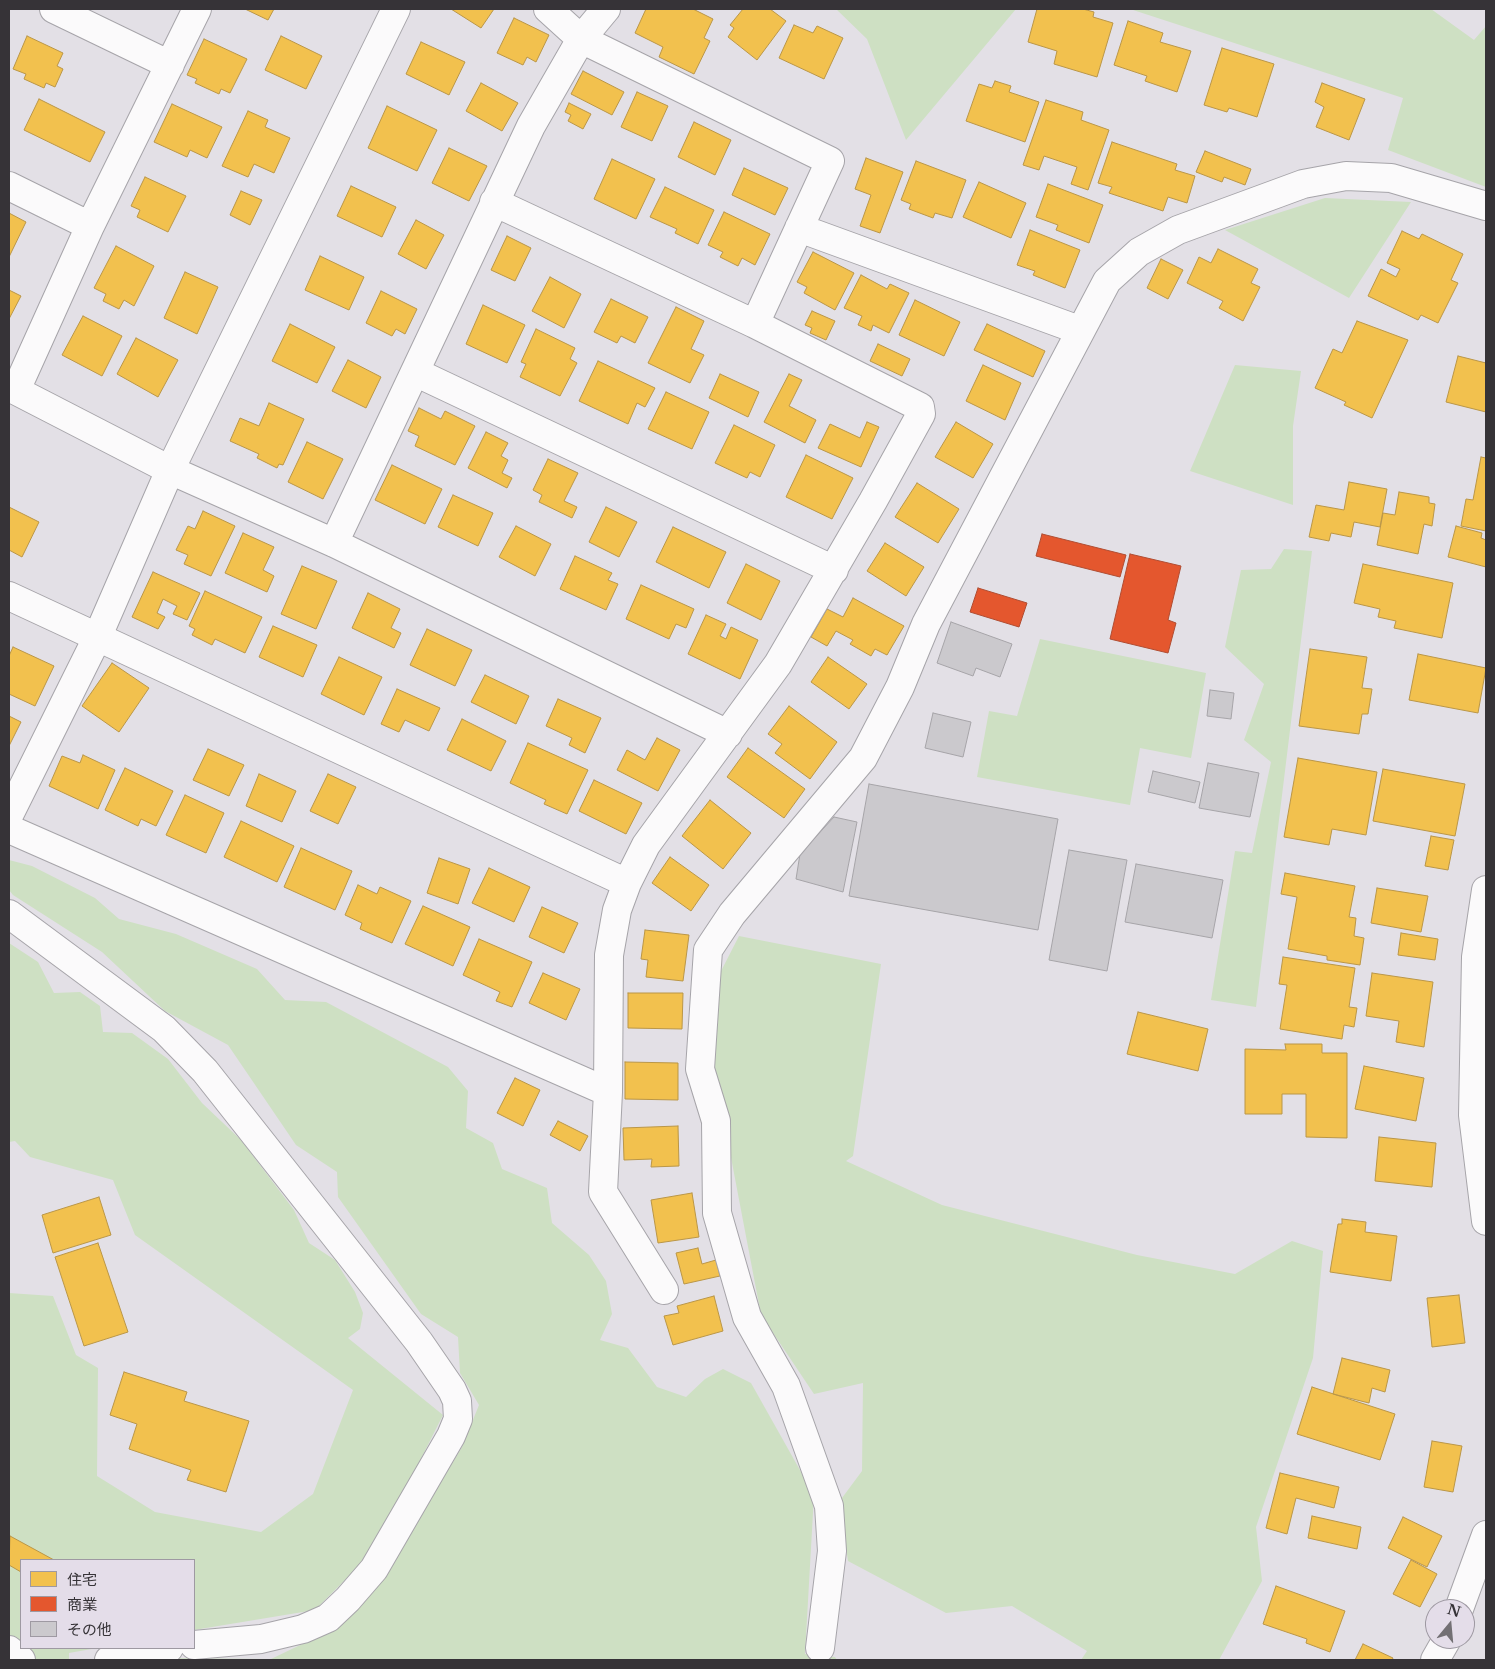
<!DOCTYPE html>
<html>
<head>
<meta charset="utf-8">
<style>
	body { margin:0 }
	#map { position:relative; width:1495px; height:1669px; overflow:hidden; background:#e3e0e6; font-family:"Libre Baskerville","Noto Sans JP",serif }
	canvas { display:block }
	.frame { position:absolute; inset:0; border:10px solid #363337; pointer-events:none }
	.legend { position:absolute; left:20px; top:1559px; width:175px; height:90px; box-sizing:border-box; background:#e4dde9; border:1px solid #9e99a2; margin:0; padding:6px 9px; list-style:none; font-size:15px; color:#363337 }
	.legend li { display:flex; align-items:center; gap:10px; height:25px }
	.legend b { width:25px; border:1px solid #9e99a2 }
	.north { position:absolute; left:1425px; top:1599px; width:50px; height:50px; box-sizing:border-box; background:#e4dde9; border:1px solid #9e99a2; border-radius:50%; rotate:17deg; font-size:14px; font-weight:700; line-height:20px; text-align:center; color:#363337 }
	.north::after { content:''; display:block; margin:auto; width:18px; height:22px; background:#737074; clip-path:polygon(50% 0,100% 100%,50% 72%,0 100%) }
</style>
</head>
<body>
<div id="map">
<canvas width="1495" height="1669"></canvas>
<div class="frame"></div>
<ul class="legend">
<li><b style="height:14px;background:#f2c14e"></b>住宅</li>
<li><b style="height:14px;background:#e4572e"></b>商業</li>
<li><b style="height:14px;background:#cbc9cd"></b>その他</li>
</ul>
<div class="north">N</div>
</div>
<script>
const g = document.querySelector('canvas').getContext('2d');
g.lineJoin = 'round';
function paint(path, color) { g.fillStyle = color; g.fill(path, 'evenodd'); }
const poly = rows => new Path2D(rows.map(r => 'M' + r).join(''));
function strokePath(path, color, width, dash) { g.strokeStyle = color; g.lineWidth = width; g.lineCap = dash ? 'butt' : 'round'; g.setLineDash(dash || []); g.stroke(path); }
const green = poly([
	[836,9,1016,9,906,140,867,39],
	[1130,9,1431,9,1474,40,1486,26,1486,187,1388,150,1403,98],
	[1325,198,1411,202,1349,298,1225,230],
	[1235,365,1301,371,1293,426,1293,505,1190,471],
	[1284,549,1312,551,1256,1007,1211,1000,1235,851,1252,853,1271,762,1244,740,1264,684,1225,647,1241,570,1271,569],
	[1040,639,1206,673,1191,758,1140,748,1130,805,977,777,989,711,1017,716],
	[9,860,32,866,95,898,119,919,176,934,257,969,285,1000,326,1002,448,1067,468,1091,466,1128,493,1143,502,1169,547,1188,552,1223,589,1255,606,1281,612,1314,600,1340,628,1348,657,1387,686,1397,705,1379,723,1369,751,1383,814,1495,805,1654,835,1657,837,1660,145,1660,151,1658,271,1659,319,1636,382,1579,462,1447,479,1405,460,1373,458,1337,421,1314,338,1197,337,1172,296,1145,228,1045,165,1011,102,952,13,895,9,890],
	[739,936,881,964,853,1156,846,1161,942,1205,1137,1255,1235,1274,1292,1241,1323,1251,1313,1358,1256,1527,1262,1581,1219,1660,1081,1660,1087,1651,1012,1606,946,1613,848,1561,839,1502,862,1471,863,1383,814,1394,761,1315,713,1063,718,977],
	[9,943,38,962,54,993,80,992,100,1006,103,1032,132,1033,168,1059,202,1103,241,1140,294,1210,309,1243,335,1260,355,1292,363,1313,360,1329,348,1338,443,1415,375,1550,315,1610,194,1630,194,1560,21,1560,21,1648,97,1648,69,1653,69,1660,9,1660,9,1293,53,1296,76,1355,98,1368,97,1476,155,1512,261,1532,313,1494,353,1390,135,1235,113,1180,30,1157,15,1141,9,1142]
]);
const homes = poly([
	[245,9,274,9,268,20,245,9],
	[451,9,494,9,481,28,451,9],
	[646,9,693,9,713,19,704,38,710,41,694,74,659,57,663,47,635,33,646,9],
	[743,9,770,9,786,21,757,60,728,37,734,28,730,25,743,9],
	[1037,9,1083,9,1094,12,1093,17,1113,23,1097,77,1054,64,1057,51,1028,42,1037,9],
	[514,18,549,35,536,62,527,57,523,65,497,53,514,18],
	[1128,21,1163,33,1160,42,1191,51,1177,92,1145,81,1147,76,1114,65,1128,21],
	[794,25,813,33,817,26,843,38,824,79,779,58,794,25],
	[27,36,63,53,57,66,63,69,55,87,46,83,44,88,24,79,26,74,13,69,27,36],
	[281,36,322,56,306,89,265,70,281,36],
	[204,39,247,59,230,93,221,89,219,94,195,83,197,79,187,75,204,39],
	[421,42,465,62,449,95,406,74,421,42],
	[1222,48,1274,64,1257,117,1229,108,1227,112,1204,105,1222,48],
	[583,71,624,92,612,115,571,94,583,71],
	[995,81,1011,86,1009,92,1039,102,1025,142,966,121,979,84,992,88,995,81],
	[481,83,518,103,502,131,466,111,481,83],
	[1322,83,1365,99,1349,140,1316,127,1324,107,1315,102,1322,83],
	[637,92,668,106,652,141,621,127,637,92],
	[39,99,105,132,90,162,24,130,39,99],
	[1046,100,1083,112,1081,120,1109,130,1088,190,1071,184,1077,167,1044,156,1039,170,1023,165,1046,100],
	[569,103,591,114,583,129,568,121,571,115,565,112,569,103],
	[172,104,222,127,207,158,190,150,187,157,154,142,172,104],
	[387,106,437,130,417,171,368,148,387,106],
	[248,111,268,120,265,127,290,138,274,173,254,164,248,177,222,166,248,111],
	[694,122,731,140,715,175,678,157,694,122],
	[1112,142,1177,164,1175,170,1195,176,1187,203,1168,197,1163,211,1109,193,1112,187,1098,183,1112,142],
	[449,148,487,166,469,201,432,183,449,148],
	[1205,151,1251,169,1245,185,1224,177,1222,182,1196,172,1205,151],
	[866,158,903,172,880,233,860,226,871,195,855,189,866,158],
	[612,159,655,179,636,219,594,199,612,159],
	[916,161,966,180,952,218,935,213,933,218,909,209,911,204,901,200,916,161],
	[744,168,788,188,775,215,732,195,744,168],
	[145,177,186,196,168,232,137,217,140,210,131,206,145,177],
	[979,182,1026,203,1011,238,963,217,979,182],
	[1048,184,1103,205,1089,243,1056,230,1058,225,1036,217,1048,184],
	[351,186,396,207,382,237,337,216,351,186],
	[665,187,714,210,698,244,675,233,677,229,650,217,665,187],
	[241,191,262,200,250,225,230,215,241,191],
	[724,212,770,234,755,265,742,258,738,266,720,257,723,252,708,245,724,212],
	[9,213,26,222,9,257,9,213],
	[416,220,444,235,426,269,398,254,416,220],
	[1030,230,1080,250,1065,288,1033,275,1035,271,1017,265,1030,230],
	[1402,231,1419,239,1422,234,1463,254,1451,280,1458,283,1438,323,1421,315,1418,320,1368,296,1381,269,1396,277,1400,269,1387,263,1402,231],
	[507,236,531,248,515,281,491,270,507,236],
	[116,246,154,266,134,306,124,300,119,309,103,301,106,294,94,288,116,246],
	[1218,249,1258,269,1251,283,1260,287,1243,321,1219,308,1223,301,1187,283,1199,257,1211,263,1218,249],
	[813,252,854,273,835,310,804,293,807,287,797,282,813,252],
	[320,256,364,277,349,310,305,290,320,256],
	[1161,259,1183,270,1168,299,1147,288,1161,259],
	[185,272,218,287,197,334,164,318,185,272],
	[861,275,887,289,890,284,909,293,889,333,873,325,871,331,858,325,862,316,844,308,861,275],
	[550,277,581,294,564,328,532,311,550,277],
	[9,290,21,296,9,319,9,290],
	[381,291,417,309,405,334,396,329,392,336,366,323,381,291],
	[611,299,648,317,635,343,621,336,617,343,594,332,611,299],
	[915,300,960,322,944,356,899,335,915,300],
	[483,305,525,325,507,363,466,344,483,305],
	[676,307,704,321,691,349,704,355,690,383,648,363,676,307],
	[812,311,835,321,826,340,810,333,812,328,805,325,812,311],
	[83,316,122,336,102,376,62,355,83,316],
	[1357,321,1408,340,1372,418,1344,405,1346,402,1315,388,1333,349,1342,353,1357,321],
	[290,324,335,347,317,383,272,361,290,324],
	[987,324,1045,351,1033,377,974,350,987,324],
	[536,329,575,348,570,359,577,363,560,396,520,377,526,364,521,362,536,329],
	[136,338,178,360,158,397,117,374,136,338],
	[878,344,910,359,902,376,870,361,878,344],
	[1458,356,1486,363,1486,412,1446,402,1458,356],
	[348,360,381,377,366,408,332,391,348,360],
	[598,361,655,388,645,407,637,403,628,424,579,401,598,361],
	[983,365,1021,383,1005,420,966,401,983,365],
	[720,374,759,392,748,417,709,398,720,374],
	[789,374,802,380,789,406,816,420,805,443,764,422,789,374],
	[666,392,709,412,692,449,648,429,666,392],
	[269,403,304,419,283,465,279,464,277,468,257,458,259,454,230,441,240,418,259,426,269,403],
	[419,408,441,419,445,411,475,426,455,465,415,446,419,436,408,431,419,408],
	[867,422,879,427,861,467,818,448,830,424,860,438,867,422],
	[956,422,993,444,973,478,935,457,956,422],
	[734,425,775,445,760,477,750,472,747,478,715,463,734,425],
	[486,432,508,443,501,456,508,460,502,473,512,478,507,488,468,468,486,432],
	[307,442,343,459,323,499,288,482,307,442],
	[806,455,853,478,832,519,786,497,806,455],
	[1481,457,1486,458,1486,531,1461,526,1466,499,1473,500,1481,457],
	[548,459,578,473,564,501,577,507,572,518,539,502,542,495,533,490,548,459],
	[392,465,442,489,425,524,375,500,392,465],
	[1349,482,1387,489,1380,527,1354,522,1351,537,1331,533,1329,541,1309,537,1316,505,1344,510,1349,482],
	[917,483,959,509,938,543,895,517,917,483],
	[1399,492,1429,497,1429,503,1435,504,1432,526,1424,524,1418,554,1377,545,1383,513,1395,515,1399,492],
	[453,495,493,513,478,546,438,527,453,495],
	[9,507,39,522,22,557,9,550,9,507],
	[606,507,637,522,619,557,589,542,606,507],
	[203,511,235,526,211,576,184,564,188,555,176,550,188,526,195,529,203,511],
	[516,526,551,544,535,576,499,557,516,526],
	[1456,526,1482,533,1481,538,1486,540,1486,567,1448,557,1456,526],
	[673,527,726,552,709,588,656,562,673,527],
	[243,533,274,547,263,570,274,576,267,592,225,573,243,533],
	[885,543,924,567,906,596,867,571,885,543],
	[575,556,612,573,608,580,618,584,606,610,560,589,575,556],
	[746,564,780,581,761,620,727,603,746,564],
	[1363,564,1453,583,1442,638,1394,628,1396,621,1378,617,1380,609,1354,603,1363,564],
	[302,566,337,581,316,629,281,614,302,566],
	[153,572,200,593,187,620,173,614,177,606,163,599,157,613,165,617,158,629,132,617,153,572],
	[641,585,694,609,686,628,676,624,669,639,626,619,641,585],
	[205,591,262,617,245,653,215,639,212,645,192,635,195,629,189,626,205,591],
	[368,593,400,609,391,628,401,633,394,648,352,628,368,593],
	[853,598,904,626,887,655,875,649,871,656,850,644,853,640,836,631,827,646,811,637,827,609,843,617,853,598],
	[706,615,726,624,720,636,726,639,731,627,758,640,740,679,688,654,706,615],
	[273,626,317,645,303,677,259,657,273,626],
	[427,629,472,650,455,686,410,665,427,629],
	[13,647,54,666,35,706,9,694,9,656,13,647],
	[1310,649,1367,657,1362,688,1372,689,1368,714,1362,714,1359,734,1299,726,1310,649],
	[1418,654,1486,668,1478,713,1409,700,1418,654],
	[339,657,382,677,364,715,321,694,339,657],
	[828,657,867,684,849,709,811,682,828,657],
	[112,663,149,688,119,732,82,706,112,663],
	[485,675,529,696,516,724,471,702,485,675],
	[397,689,440,708,429,731,405,720,399,732,381,724,397,689],
	[558,699,601,718,585,753,569,745,572,738,546,726,558,699],
	[789,706,837,742,810,779,775,753,782,744,768,734,789,706],
	[9,716,21,722,9,746,9,716],
	[462,719,506,741,491,771,447,750,462,719],
	[657,738,680,750,658,791,617,770,627,750,645,760,657,738],
	[528,743,588,770,567,814,544,804,546,800,510,783,528,743],
	[748,748,805,789,784,818,727,777,748,748],
	[208,749,244,765,229,796,193,780,208,749],
	[83,755,115,770,98,809,49,786,62,756,80,763,83,755],
	[1298,758,1377,772,1366,835,1332,829,1329,845,1284,837,1298,758],
	[125,768,173,791,156,826,141,819,138,826,105,810,125,768],
	[1383,769,1465,784,1455,836,1373,821,1383,769],
	[259,774,296,791,282,822,246,806,259,774],
	[328,774,356,787,338,824,310,811,328,774],
	[594,780,642,803,626,834,579,811,594,780],
	[185,795,224,813,206,853,166,835,185,795],
	[710,800,751,833,723,869,682,836,710,800],
	[241,821,294,846,277,882,224,857,241,821],
	[1431,836,1454,840,1448,870,1425,866,1431,836],
	[301,848,352,871,335,910,284,887,301,848],
	[670,857,709,885,691,911,652,883,670,857],
	[439,858,470,869,458,904,427,893,439,858],
	[489,868,530,887,514,922,472,903,489,868],
	[1285,873,1355,886,1349,917,1356,918,1354,936,1364,938,1360,965,1327,960,1327,956,1288,949,1297,897,1281,894,1285,873],
	[358,885,377,894,380,887,411,901,392,943,360,929,362,923,345,915,358,885],
	[1377,888,1428,896,1421,932,1371,923,1377,888],
	[423,906,470,927,453,966,405,944,423,906],
	[542,907,578,923,564,953,529,937,542,907],
	[645,930,689,935,683,981,646,977,648,960,641,959,645,930],
	[1401,933,1438,939,1435,960,1398,955,1401,933],
	[479,939,532,962,512,1007,496,1001,500,992,463,975,479,939],
	[1283,957,1355,968,1349,1007,1357,1008,1354,1027,1344,1025,1342,1039,1280,1029,1287,985,1279,984,1283,957],
	[543,973,580,989,566,1020,529,1003,543,973],
	[1372,973,1433,982,1424,1047,1396,1042,1399,1021,1366,1016,1372,973],
	[628,993,683,993,682,1029,628,1028,628,993],
	[1138,1012,1208,1029,1198,1071,1127,1054,1138,1012],
	[1285,1044,1322,1044,1322,1053,1347,1053,1347,1138,1306,1137,1306,1094,1282,1094,1282,1114,1245,1114,1245,1049,1286,1050,1285,1044],
	[625,1062,678,1063,678,1100,625,1099,625,1062],
	[1364,1066,1424,1078,1416,1121,1355,1109,1364,1066],
	[515,1078,540,1090,523,1126,497,1113,515,1078],
	[558,1121,588,1136,580,1151,550,1135,558,1121],
	[678,1126,679,1166,651,1167,652,1159,624,1160,623,1128,678,1126],
	[1379,1137,1436,1143,1432,1187,1375,1181,1379,1137],
	[692,1193,699,1237,658,1243,651,1200,692,1193],
	[99,1197,111,1235,53,1253,42,1215,99,1197],
	[1342,1219,1366,1222,1365,1232,1397,1236,1391,1281,1330,1272,1338,1224,1342,1224,1342,1219],
	[98,1243,128,1332,84,1346,55,1257,98,1243],
	[698,1248,702,1264,716,1260,720,1276,684,1284,676,1253,698,1248],
	[1459,1295,1465,1343,1432,1347,1427,1298,1459,1295],
	[714,1296,723,1331,673,1345,664,1316,679,1313,677,1306,714,1296],
	[1342,1358,1390,1370,1385,1392,1372,1388,1369,1403,1333,1394,1342,1358],
	[124,1372,187,1392,184,1401,249,1421,226,1492,187,1480,191,1470,129,1449,137,1424,110,1415,124,1372],
	[1312,1387,1395,1414,1380,1460,1297,1434,1312,1387],
	[1432,1441,1462,1446,1453,1492,1424,1487,1432,1441],
	[1280,1473,1339,1487,1334,1508,1296,1498,1287,1534,1266,1528,1280,1473],
	[1312,1516,1361,1527,1357,1549,1308,1538,1312,1516],
	[1403,1517,1442,1536,1427,1567,1388,1548,1403,1517],
	[10,1536,54,1560,21,1560,21,1572,9,1565,10,1536],
	[1411,1560,1437,1574,1420,1607,1393,1594,1411,1560],
	[1276,1586,1345,1611,1330,1652,1306,1643,1307,1639,1263,1624,1276,1586],
	[1363,1644,1393,1658,1392,1660,1355,1660,1363,1644]
]);
const shops = poly([
	[1042,534,1126,555,1120,577,1036,556,1042,534],
	[1130,554,1181,566,1168,620,1176,623,1168,653,1110,639,1130,554],
	[978,588,1027,603,1019,627,970,612,978,588]
]);
const building = poly([
	[951,622,1012,644,1000,677,976,668,973,676,937,663,951,622],
	[1210,690,1234,693,1231,719,1207,716,1210,690],
	[933,713,971,722,963,757,925,748,933,713],
	[1208,763,1259,773,1250,817,1199,808,1208,763],
	[1153,771,1200,782,1195,803,1148,792,1153,771],
	[869,784,1058,819,1038,930,849,896,869,784],
	[834,817,857,822,843,892,796,879,800,854,834,817],
	[1069,850,1127,860,1107,971,1049,960,1069,850],
	[1136,864,1223,880,1212,938,1125,922,1136,864]
]);
const minor = poly([
	[54,9,170,65],
	[548,9,581,39,830,161,755,324],
	[9,186,90,226],
	[494,202,755,324,920,407,921,414,873,501,778,664,646,845,627,883,617,910,609,955,608,1092,603,1192,664,1290],
	[799,228,1079,330],
	[415,372,834,570],
	[9,387,170,470,334,543,728,734],
	[16,390,90,226,197,9],
	[334,543,531,126,581,39,606,9],
	[9,596,627,883],
	[9,829,608,1092],
	[9,914,164,1029,205,1071,419,1342,452,1390,457,1401,458,1419,451,1436,374,1569,348,1599,328,1618,303,1629,261,1639,194,1645],
	[820,1648,832,1551,829,1506,786,1386,747,1317,717,1213,716,1121,700,1069,708,950,732,914,863,758,900,687,926,624,1107,281,1139,252,1178,230,1303,184,1346,176,1391,178,1486,206],
	[9,1650,21,1660],
	[109,1660,127,1654,169,1648]
]);
const tertiary = poly([
	[9,815,97,638,170,470,396,9]
]);
const secondary = poly([
	[1486,890,1476,957,1473,1115,1486,1221],
	[1459,1609,1486,1535],
	[1435,1660,1447,1639]
]);
paint(green, '#cee0c3');
paint(homes, '#f2c14e');
strokePath(homes, '#ba9647', 1);
paint(shops, '#e4572e');
strokePath(shops, '#b04c31', 1);
paint(building, '#cbc9cd');
strokePath(building, '#a6a4a8', 1);
strokePath(minor, '#a6a4a9', 30);
strokePath(tertiary, '#a6a4a9', 30);
strokePath(secondary, '#a6a4a9', 30);
strokePath(minor, '#fbfafb', 28);
strokePath(tertiary, '#fbfafb', 28);
strokePath(secondary, '#fbfafb', 28);
</script>
</body>
</html>
